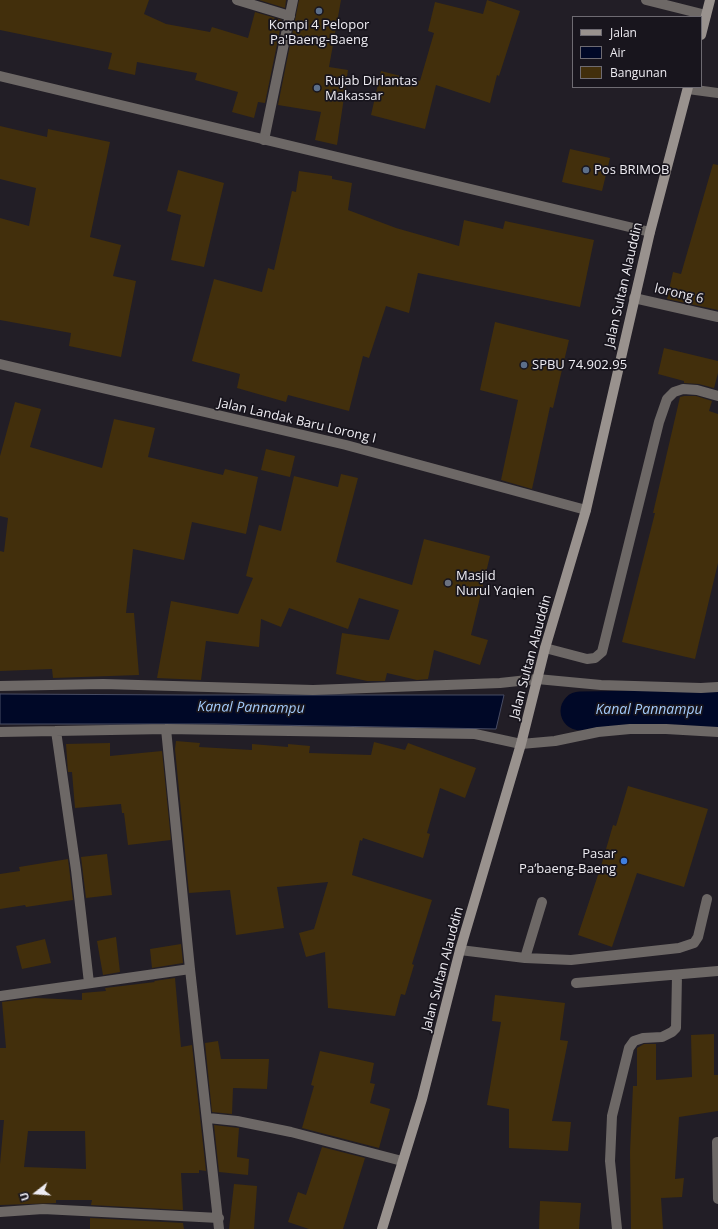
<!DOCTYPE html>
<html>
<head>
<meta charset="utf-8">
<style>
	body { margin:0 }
	#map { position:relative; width:718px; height:1229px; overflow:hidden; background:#221e26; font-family:"Open Sans",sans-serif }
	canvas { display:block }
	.legend { position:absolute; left:572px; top:16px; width:130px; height:72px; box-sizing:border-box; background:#18151d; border:1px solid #6e6b72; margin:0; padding:5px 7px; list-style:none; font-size:12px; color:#eeecf2 }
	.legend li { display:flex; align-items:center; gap:8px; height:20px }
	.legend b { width:20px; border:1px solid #6e6b72 }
	.north { position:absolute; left:16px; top:1173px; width:40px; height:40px; -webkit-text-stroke:3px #18151d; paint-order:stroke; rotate:253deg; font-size:11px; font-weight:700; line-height:16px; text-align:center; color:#eeecf2 }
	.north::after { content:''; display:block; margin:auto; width:14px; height:18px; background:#eeecf2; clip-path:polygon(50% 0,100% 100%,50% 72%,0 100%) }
</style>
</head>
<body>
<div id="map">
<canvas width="718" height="1229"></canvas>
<ul class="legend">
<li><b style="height:5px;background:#99928e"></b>Jalan</li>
<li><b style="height:11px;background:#000827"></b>Air</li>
<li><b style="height:11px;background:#422f0c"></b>Bangunan</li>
</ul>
<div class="north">U</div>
</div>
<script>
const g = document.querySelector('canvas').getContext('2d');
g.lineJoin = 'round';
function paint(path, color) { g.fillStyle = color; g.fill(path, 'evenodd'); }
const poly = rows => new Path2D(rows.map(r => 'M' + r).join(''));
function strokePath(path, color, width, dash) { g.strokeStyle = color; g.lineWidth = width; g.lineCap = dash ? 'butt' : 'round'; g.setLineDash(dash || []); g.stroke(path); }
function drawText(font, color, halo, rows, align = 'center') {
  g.font = font + ' "Open Sans",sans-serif'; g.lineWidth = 3.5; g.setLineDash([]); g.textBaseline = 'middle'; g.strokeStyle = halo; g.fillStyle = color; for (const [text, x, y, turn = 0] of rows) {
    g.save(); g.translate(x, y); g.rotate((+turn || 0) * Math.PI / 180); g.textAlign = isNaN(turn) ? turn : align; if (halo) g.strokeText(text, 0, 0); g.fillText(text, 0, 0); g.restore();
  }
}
const water = poly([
	[0,694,188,695,504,695,496,729,215,724,0,724,0,694],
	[718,698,718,727,656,722,581,723,586,700,718,698]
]);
const river = poly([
	[580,711,718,709]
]);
const building = poly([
	[0,0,149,0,144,14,166,24,210,32,212,27,248,38,255,12,282,20,265,103,258,102,254,118,232,112,238,92,195,80,197,73,137,62,135,75,108,69,112,53,0,30],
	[259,0,286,0,285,8],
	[299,0,341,0,329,67,348,70,337,145,315,140,321,112,278,105],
	[487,0,520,11,499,76,497,75,490,103,436,85,425,129,371,115,381,71,420,81,434,33,428,31,435,2,483,14],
	[0,126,47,137,48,129,110,142,90,237,121,245,113,276,136,281,121,357,69,346,71,333,0,320,0,218,29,226,36,188,0,179],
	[570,149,610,158,602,191,562,182],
	[713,164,718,165,718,310,667,299,673,272,681,274],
	[178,170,224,183,204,267,171,260,181,215,167,211],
	[299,171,332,176,332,179,352,183,348,210,396,228,459,246,464,220,503,229,505,221,594,240,580,307,418,273,409,313,386,306,369,358,363,356,349,411,288,395,286,402,237,388,240,374,192,361,214,279,262,292,268,268,274,270,292,191,296,192],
	[495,322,569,340,553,408,550,407,532,489,501,480,518,400,480,390],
	[664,348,718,361,718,373,714,388,699,384,684,383,684,381,658,374],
	[684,396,696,396,712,401,709,411,718,414,718,563,695,659,622,642,655,513,653,513,680,397],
	[15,402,41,409,30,447,102,468,114,419,155,428,148,457,223,475,225,469,258,477,246,534,192,522,184,560,133,549,126,613,134,613,139,675,53,678,52,669,0,671,0,551,4,552,8,518,0,516,0,456],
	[266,449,295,456,290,477,261,470],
	[341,474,358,478,336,562,412,585,424,539,490,556,471,635,488,640,480,665,434,650,428,679,417,680,387,673,385,681,367,681,336,674,342,633,389,640,399,610,359,598,348,629,289,608,281,627,261,619,259,647,206,641,201,680,157,678,171,601,238,614,253,578,246,576,259,525,281,531,294,476,338,487],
	[176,741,200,743,199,747,252,750,252,744,288,747,288,744,310,746,309,753,371,755,374,742,405,750,408,743,476,768,465,798,440,788,427,833,430,834,423,858,363,838,362,841,360,840,352,875,432,900,412,964,414,965,405,995,401,994,395,1016,328,1008,325,952,306,957,299,933,314,929,328,882,277,887,284,928,236,935,230,890,189,893,175,749],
	[110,743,110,756,162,751,171,840,128,845,124,813,122,813,121,804,75,808,72,772,68,772,66,744],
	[628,786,708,809,684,887,637,873,612,947,578,935,602,863,613,825,616,826],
	[107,854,112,895,86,898,81,857],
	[68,859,73,900,26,907,25,905,0,909,0,874,20,871,19,867],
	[116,937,120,972,103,975,97,941],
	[45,939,51,963,22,969,16,946],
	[181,944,183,963,152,968,150,949],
	[175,978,181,1047,192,1045,206,1171,199,1170,199,1173,181,1173,183,1210,91,1205,92,1200,56,1200,56,1203,0,1205,0,1164,4,1120,0,1120,0,1048,6,1048,2,1002,35,998,82,1000,82,993,106,991,105,988,155,982,154,981],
	[28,1131,85,1131,86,1169,24,1167],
	[495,995,565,1003,560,1040,568,1041,552,1121,571,1122,568,1151,509,1148,509,1109,487,1105,501,1022,492,1021],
	[714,1034,714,1075,718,1075,718,1111,679,1117,675,1179,684,1178,682,1197,661,1198,663,1229,631,1229,630,1152,633,1086,637,1086,637,1048,644,1044,656,1044,656,1080,692,1077,691,1035],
	[218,1041,221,1059,269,1059,267,1089,233,1088,232,1114,212,1112,205,1043],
	[320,1051,374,1063,370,1083,375,1084,370,1103,390,1109,379,1148,302,1128,314,1086,311,1085],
	[214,1125,239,1128,237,1157,249,1159,248,1175,219,1172],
	[322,1147,365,1158,343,1229,309,1229,288,1222,298,1192,306,1195],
	[234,1184,257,1186,254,1229,229,1229],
	[540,1201,581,1203,579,1229,539,1229],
	[90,1218,183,1223,184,1229,90,1229]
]);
const service = poly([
	[237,0,290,16],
	[646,0,706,15],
	[264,140,293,0],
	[460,950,525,958,571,960,679,948,694,943,698,937,707,899],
	[525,958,542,902]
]);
const minor = poly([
	[0,76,650,232],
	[688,89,718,93],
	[634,298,718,317],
	[0,364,346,445,586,510],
	[545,648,587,659,595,658,602,652,659,422,667,399,674,392,683,389,697,390,718,396],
	[0,686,103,684,313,690,500,683,537,679,601,685,701,688,718,687],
	[166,729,190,969,219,1229],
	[56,731,76,870,89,983],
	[0,732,166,729,475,734,521,744,555,741,598,732,630,729,666,729,718,732],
	[576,983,718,971],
	[0,996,190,969],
	[208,1118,237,1121,291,1132,402,1161],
	[717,1142,718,1199],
	[0,1212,43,1209,219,1218],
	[617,1229,610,1161,612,1116,629,1048,634,1041,643,1038,662,1037,672,1032,676,1028,677,975]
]);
const secondary = poly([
	[701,35,710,0],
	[382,1229,422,1099,460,950,521,744,545,648,586,510,650,232,688,87]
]);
const markers = [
	[319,11,4,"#5c6f8a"],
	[317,88,4,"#5c6f8a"],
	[586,170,4,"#5c6f8a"],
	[524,365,4,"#5c6f8a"],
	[448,583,4,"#6b7280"],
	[624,861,4,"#3f7fe0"]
];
const poiNames = [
	["Kompi 4 Pelopor",319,25,"center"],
	["Pa'Baeng-Baeng",319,40,"center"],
	["Rujab Dirlantas",325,81],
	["Makassar",325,96],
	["Pos BRIMOB",594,170],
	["SPBU 74.902.95",532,365],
	["Masjid",456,576],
	["Nurul Yaqien",456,591],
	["Pasar",616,854,"right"],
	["Paʼbaeng-Baeng",616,869,"right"]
];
const streetNames = [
	["Jalan Sultan Alauddin",624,285,-77],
	["lorong 6",679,294,13],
	["Jalan Landak Baru Lorong I",297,421,13],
	["Jalan Sultan Alauddin",531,657,-75],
	["Jalan Sultan Alauddin",443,969,-75]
];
const waterNames = [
	["Kanal Pannampu",251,708,1],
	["Kanal Pannampu",649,710]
];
paint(water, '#000827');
strokePath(water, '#474c64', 1);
strokePath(river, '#000827', 39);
paint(building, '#422f0c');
strokePath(service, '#6d6866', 10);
strokePath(minor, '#6d6866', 10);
strokePath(secondary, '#99928e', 10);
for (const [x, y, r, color] of markers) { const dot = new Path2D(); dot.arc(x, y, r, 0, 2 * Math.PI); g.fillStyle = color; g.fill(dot); strokePath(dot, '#18151d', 1.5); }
drawText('13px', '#eeecf2', '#18151d', poiNames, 'left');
drawText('13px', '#eeecf2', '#18151d', streetNames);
drawText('italic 14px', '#a2c9f9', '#18151d', waterNames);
</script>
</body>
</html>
